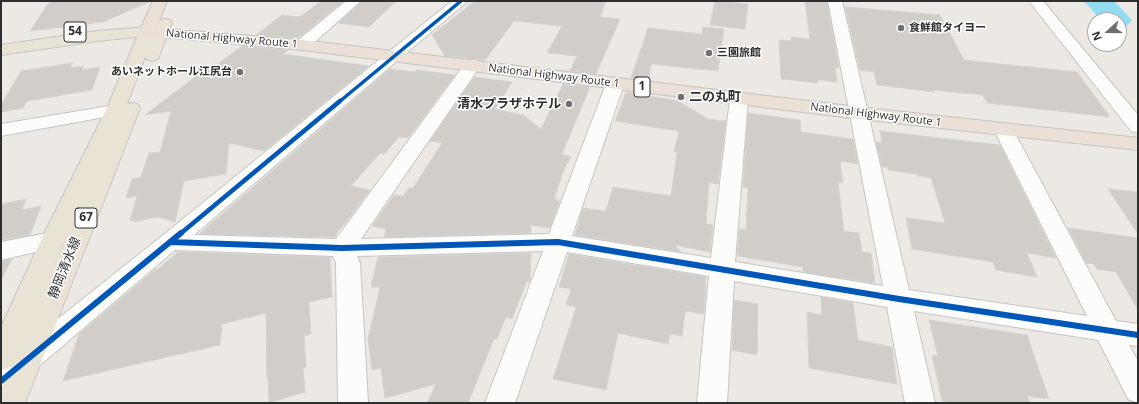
<!DOCTYPE html>
<html>
<head>
<meta charset="utf-8">
<style>
	body { margin:0 }
	#map { position:relative; width:1139px; height:404px; overflow:hidden; background:#ece8e4; font-family:"Open Sans",sans-serif }
	canvas { display:block }
	.frame { position:absolute; inset:0; border:2px solid #2e2e2e; pointer-events:none }
	.north { position:absolute; left:1087px; top:12px; width:40px; height:40px; box-sizing:border-box; background:#fff; border:1px solid #ababab; border-radius:50%; rotate:249deg; font-size:11px; font-weight:700; line-height:16px; text-align:center; color:#2e2e2e }
	.north::after { content:''; display:block; margin:auto; width:14px; height:18px; background:#706f6e; clip-path:polygon(50% 0,100% 100%,50% 72%,0 100%) }
</style>
</head>
<body>
<div id="map">
<canvas width="1139" height="404"></canvas>
<div class="frame"></div>
<div class="north">N</div>
</div>
<script>
const g = document.querySelector('canvas').getContext('2d');
g.lineJoin = 'round';
const poly = rows => new Path2D(rows.map(r => 'M' + r).join(''));
function paint(path, color) { g.fillStyle = color; g.fill(path, 'evenodd'); }
function strokePath(path, color, width, dash) { g.strokeStyle = color; g.lineWidth = width; g.lineCap = dash ? 'butt' : 'round'; g.setLineDash(dash || []); g.stroke(path); }
function drawText(font, color, halo, rows, align = 'center') {
  g.font = font + ' "Open Sans","Noto Sans JP",sans-serif'; g.lineWidth = 3; g.setLineDash([]); g.textBaseline = 'middle'; g.strokeStyle = halo; g.fillStyle = color; for (const [text, x, y, turn = 0] of rows) {
    g.save(); g.translate(x, y); g.rotate((+turn || 0) * Math.PI / 180); g.textAlign = isNaN(turn) ? turn : align; if (halo) g.strokeText(text, 0, 0); g.fillText(text, 0, 0); g.restore();
  }
}
const river = poly([
	[1084,1,1114,1,1132,20,1127,26,1119,28,1119,20,1101,20,1084,1]
]);
const building = poly([
	[50,1,151,1,103,22,30,31,50,1],
	[321,1,344,1,298,38,256,35,282,15,300,17,321,1],
	[362,1,396,1,369,27,338,23,362,1],
	[475,1,606,1,600,17,620,19,596,74,570,71,577,56,547,53,562,26,514,21,485,60,445,56,432,35,475,1],
	[715,1,748,4,745,29,710,25,715,1],
	[805,1,827,1,839,68,835,68,837,82,818,80,818,83,781,79,779,40,791,41,791,37,810,39,805,1],
	[845,7,940,15,964,60,1077,72,1110,117,987,103,983,95,933,90,934,92,877,85,874,72,860,70,845,7],
	[703,27,724,29,718,71,651,64,649,80,631,78,648,28,702,34,703,27],
	[242,46,288,50,283,54,369,66,264,151,229,143,226,174,184,181,175,222,157,217,134,222,135,220,130,221,137,196,126,198,132,179,141,177,149,153,160,152,171,111,145,115,212,64,218,64,242,46],
	[72,63,70,68,84,66,82,70,100,67,92,90,27,101,23,108,1,112,1,105,21,71,72,63],
	[390,69,415,72,417,70,455,75,408,138,399,137,384,154,380,153,351,186,370,190,347,221,338,231,335,237,199,234,390,69],
	[474,77,512,82,495,109,523,115,541,129,563,84,590,87,562,154,571,157,565,167,554,199,559,200,559,204,550,228,531,225,531,233,384,237,386,229,372,226,394,195,403,196,409,188,413,188,442,143,430,141,474,77],
	[626,92,678,101,708,119,726,121,718,184,709,182,706,224,713,225,710,252,675,245,681,252,575,235,583,208,606,211,613,187,671,196,677,152,674,152,679,131,615,121,626,92],
	[748,113,800,120,801,132,853,139,858,164,840,161,843,183,838,182,844,231,859,233,862,252,871,253,875,283,803,272,803,267,737,256,739,229,746,230,748,187,743,187,748,113],
	[880,131,1000,145,1056,258,1027,253,1037,277,996,270,993,262,912,249,906,218,945,223,931,178,918,176,917,174,888,170,888,167,882,167,876,142,882,143,880,131],
	[1108,189,1138,192,1138,234,1108,189],
	[26,199,22,210,41,206,30,235,1,240,1,204,26,199],
	[1068,228,1138,238,1138,310,1116,272,1097,269,1094,264,1086,263,1068,228],
	[178,252,330,257,332,297,309,302,311,334,304,336,306,367,303,368,305,392,269,403,268,378,267,378,266,313,222,324,220,345,63,381,79,334,156,269,158,269,178,252],
	[531,253,530,282,527,281,512,319,506,317,497,339,494,339,468,403,427,403,436,384,385,398,381,368,372,370,368,339,380,287,371,287,378,257,531,253],
	[569,254,706,277,704,314,685,311,682,336,670,334,668,344,618,333,606,390,553,379,576,307,566,305,571,289,559,287,569,254],
	[12,259,1,280,1,261,12,259],
	[821,297,853,303,858,340,892,347,897,384,809,368,807,312,822,315,821,297],
	[734,300,758,304,757,355,732,350,734,300],
	[929,320,1027,335,1049,399,1027,396,1030,403,950,403,942,401,932,355,938,356,929,320]
]);
const minor = poly([
	[346,1,361,1,308,48,302,50,296,48,294,45,296,42,346,1],
	[828,1,842,1,909,290,1087,316,994,130,997,126,1004,124,1011,126,1116,321,1138,324,1138,346,1129,345,1138,361,1138,403,1128,399,1098,340,914,311,935,403,905,403,887,307,734,281,727,403,697,403,709,276,567,252,515,403,485,403,543,251,357,256,360,263,368,403,338,403,336,263,333,256,175,250,11,390,1,394,1,364,162,236,386,54,392,52,398,54,400,57,398,60,194,235,336,239,467,61,473,60,479,61,481,65,361,239,549,234,606,84,609,80,615,79,621,80,624,84,572,236,711,258,730,99,733,95,739,94,745,95,748,99,735,262,883,286,828,1],
	[1029,1,1043,1,1138,115,1138,133,1131,131,1029,1],
	[115,105,121,106,124,110,121,114,1,136,1,124,115,105],
	[53,232,61,234,65,240,61,246,1,260,1,242,53,232]
]);
const tertiary = poly([
	[452,1,468,1,398,60,392,62,386,60,384,57,386,54,452,1]
]);
const primary = poly([
	[165,19,170,20,172,23,158,59,152,61,146,59,145,57,127,104,131,103,137,104,140,108,25,403,1,403,1,389,11,367,1,370,1,327,41,240,106,110,137,37,97,41,1,55,1,45,97,31,147,27,152,29,154,31,160,20,165,19],
	[70,227,50,275,65,240,70,227]
]);
const trunk = poly([
	[153,1,167,1,156,28,302,40,859,107,1138,138,1138,150,859,119,302,50,142,35,139,32,153,1]
]);
const cyclewayFar2 = poly([
	[339,102,461,1]
]);
const cyclewayFar1 = poly([
	[180,234,340,101]
]);
const cycleway = poly([
	[170,242,342,248,558,242,899,299,1138,335],
	[1,381,181,233]
]);
const markers = [
	[901,28,4,"#706f6e"],
	[709,53,4,"#706f6e"],
	[240,72,4,"#706f6e"],
	[681,97,4,"#706f6e"],
	[569,104,4,"#706f6e"]
];
const farPoinames = [
	["食鮮館タイヨー",909,28],
	["三園旅館",717,53],
	["あいネットホール江尻台",232,72,"right"]
];
const farStreetnames = [
	["National Highway Route 1",232,39,5],
	["National Highway Route 1",554,76,7],
	["National Highway Route 1",876,115,7]
];
const shields = [
	[75,32,22],
	[642,87,16],
	[86,218,22]
];
const shieldNames = [
	["54",75,32],
	["1",642,87],
	["67",86,218]
];
const poiNames = [
	["二の丸町",689,97],
	["清水プラザホテル",561,104,"right"]
];
const streetNames = [
	["静岡清水線",65,268,-68]
];
paint(river, '#93ddf2');
paint(building, '#d1ceca');
strokePath(building, '#d7d4d0', 1);
strokePath(minor, '#c6c5c5', 2);
strokePath(tertiary, '#c6c5c5', 2);
strokePath(primary, '#c6c5c4', 2);
strokePath(trunk, '#c6c5c4', 2);
paint(minor, '#fcfcfb');
paint(tertiary, '#fcfcfb');
paint(primary, '#e9e3d5');
paint(trunk, '#eae0d5');
strokePath(cyclewayFar2, '#0057b8', 3.5);
strokePath(cyclewayFar1, '#0057b8', 4.5);
strokePath(cycleway, '#0057b8', 6);
for (const [x, y, r, color] of markers) { const dot = new Path2D(); dot.arc(x, y, r, 0, 2 * Math.PI); g.fillStyle = color; g.fill(dot); strokePath(dot, '#fff', 1.5); }
drawText('bold 11px', '#2e2e2e', '#fff', farPoinames, 'left');
drawText('11px', '#2e2e2e', '#fff', farStreetnames);
for (const [x, y, w] of shields) { const box = new Path2D(); box.roundRect(x - w / 2, y - 10, w, 20, 3); g.fillStyle = '#fff'; g.fill(box); strokePath(box, '#2e2e2e', 1); }
drawText('bold 12px', '#2e2e2e', null, shieldNames);
drawText('bold 13px', '#2e2e2e', '#fff', poiNames, 'left');
drawText('13px', '#2e2e2e', '#fff', streetNames);
</script>
</body>
</html>
